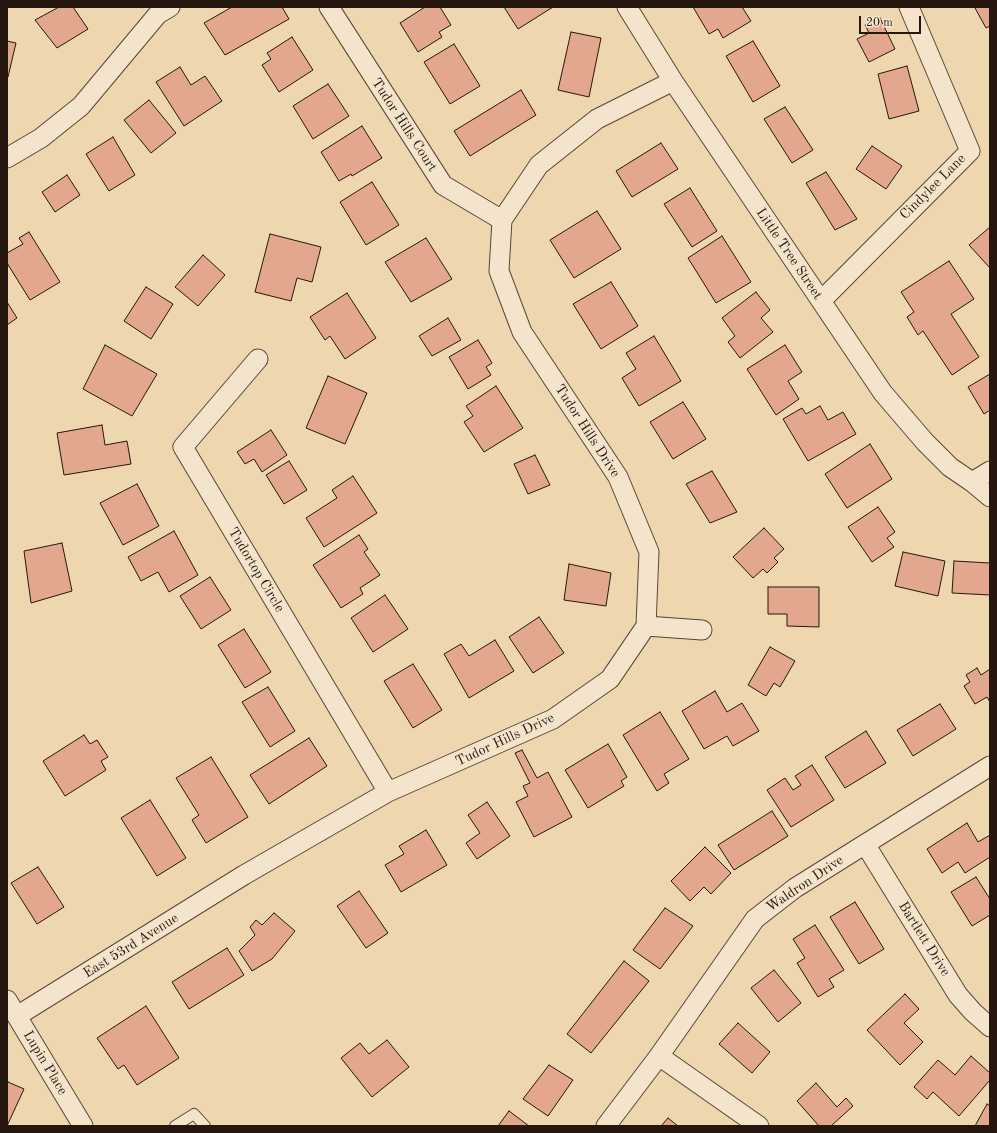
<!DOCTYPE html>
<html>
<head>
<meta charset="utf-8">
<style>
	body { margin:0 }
	#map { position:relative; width:997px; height:1133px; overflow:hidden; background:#eed6af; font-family:"Old Standard TT",serif }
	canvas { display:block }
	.frame { position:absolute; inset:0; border:8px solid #25170e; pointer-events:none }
	.scale { position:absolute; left:859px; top:16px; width:62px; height:18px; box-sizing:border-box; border:2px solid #25170e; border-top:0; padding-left:5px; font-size:12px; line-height:14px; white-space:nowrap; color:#25170e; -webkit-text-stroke:3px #f4e4cb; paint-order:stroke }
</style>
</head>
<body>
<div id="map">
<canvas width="997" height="1133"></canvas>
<div class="frame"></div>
<div class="scale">20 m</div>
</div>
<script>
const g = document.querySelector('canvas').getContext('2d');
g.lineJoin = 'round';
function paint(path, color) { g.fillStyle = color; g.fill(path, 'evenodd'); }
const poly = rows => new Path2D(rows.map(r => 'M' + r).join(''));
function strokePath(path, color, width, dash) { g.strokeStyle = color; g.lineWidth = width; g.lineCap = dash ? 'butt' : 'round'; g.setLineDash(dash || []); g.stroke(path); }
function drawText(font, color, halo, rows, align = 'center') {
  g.font = font + ' "Old Standard TT",serif'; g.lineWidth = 3; g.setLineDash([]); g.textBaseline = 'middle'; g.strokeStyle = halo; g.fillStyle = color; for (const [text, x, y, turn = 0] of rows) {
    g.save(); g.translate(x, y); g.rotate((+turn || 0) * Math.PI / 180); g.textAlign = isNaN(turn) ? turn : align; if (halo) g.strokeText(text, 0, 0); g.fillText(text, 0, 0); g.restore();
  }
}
const building = poly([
	[59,7,73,7,88,29,57,48,35,20,59,7],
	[232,7,282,7,289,19,225,55,204,23,232,7],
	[425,7,440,7,451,25,439,32,442,37,418,52,400,23,425,7],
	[504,7,553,7,518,29,504,7],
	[693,7,742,7,751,21,723,38,718,29,709,34,693,7],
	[977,7,990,7,990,26,986,28,975,8,977,7],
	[880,18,895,49,869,62,857,39,869,33,865,25,880,18],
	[571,32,601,38,589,97,558,90,571,32],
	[292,37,313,70,279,92,262,65,271,59,267,53,292,37],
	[7,41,16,43,8,77,7,77,7,41],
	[753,41,780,86,753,102,726,56,753,41],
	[454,44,480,86,450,104,424,62,454,44],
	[907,66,919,111,889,119,878,74,907,66],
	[180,67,191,85,205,76,222,101,184,126,156,82,180,67],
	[328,84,349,116,313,139,293,106,328,84],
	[521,90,536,115,470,156,454,131,521,90],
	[149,100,176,133,151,153,124,120,149,100],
	[785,107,813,150,792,163,764,119,785,107],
	[362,126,382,158,352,176,351,174,339,181,321,152,362,126],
	[113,137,135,175,109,191,86,154,113,137],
	[661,143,678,169,632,197,616,171,661,143],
	[872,146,902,166,886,189,856,169,872,146],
	[826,172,857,219,835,230,806,183,826,172],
	[67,175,80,195,55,212,42,192,67,175],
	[372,182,399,225,366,245,340,202,372,182],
	[690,188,717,231,692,247,664,204,690,188],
	[597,211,621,249,574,278,550,240,597,211],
	[990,227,990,268,969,245,990,227],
	[29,232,60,282,30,300,7,263,7,253,23,244,19,238,29,232],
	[270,234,321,247,312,282,297,278,291,301,255,292,270,234],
	[722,236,751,282,716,303,688,258,722,236],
	[426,238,452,279,411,302,385,262,426,238],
	[203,255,225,275,198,306,175,287,203,255],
	[949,261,974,299,951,314,979,357,952,375,923,331,918,335,907,317,914,312,901,292,949,261],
	[611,282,638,326,601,349,573,304,611,282],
	[146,287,173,304,151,339,124,321,146,287],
	[756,292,770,310,761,318,773,332,740,358,728,342,735,336,722,318,756,292],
	[347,293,376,338,345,359,330,336,325,340,310,317,347,293],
	[7,302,17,318,7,325,7,302],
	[448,318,461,340,432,356,419,336,448,318],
	[654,336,681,381,639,406,622,378,636,369,626,353,654,336],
	[478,340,492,363,486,367,491,375,468,389,449,357,478,340],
	[105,345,157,374,132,416,83,389,105,345],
	[785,345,802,372,788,381,799,399,776,415,747,369,785,345],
	[990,374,990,410,984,414,968,387,990,374],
	[328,376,367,393,345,444,306,428,328,376],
	[496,386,523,428,484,452,464,422,473,416,466,406,496,386],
	[683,402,706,439,673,459,650,422,683,402],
	[820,406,828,420,843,412,856,434,808,461,783,419,802,408,806,414,820,406],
	[102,425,105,445,127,441,131,464,64,475,57,433,102,425],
	[271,430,287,455,262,472,254,459,245,464,237,452,271,430],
	[870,444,892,479,847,508,825,474,870,444],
	[535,455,550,485,528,494,514,464,535,455],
	[289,461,307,490,284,504,266,475,289,461],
	[712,471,737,512,710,523,686,484,712,471],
	[353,476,377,513,324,547,306,518,337,498,332,490,353,476],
	[137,484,159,526,123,545,100,503,137,484],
	[878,507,895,532,887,538,894,547,872,562,848,527,878,507],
	[764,528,784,549,774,558,778,562,767,573,763,569,753,578,733,557,764,528],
	[174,531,198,575,169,592,158,572,141,581,128,557,174,531],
	[359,535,368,549,364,552,380,575,360,588,363,594,341,608,313,565,359,535],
	[62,543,72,591,31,603,24,551,62,543],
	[903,552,945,561,938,596,895,586,903,552],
	[954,561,990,563,990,595,952,593,954,561],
	[569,564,611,573,606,606,564,600,569,564],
	[210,577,231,610,201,629,180,596,210,577],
	[768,587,819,587,819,627,787,626,787,614,768,614,768,587],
	[385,595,408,629,373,652,351,618,385,595],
	[539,617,564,653,533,673,509,637,539,617],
	[244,629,271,672,245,688,218,645,244,629],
	[495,640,514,671,469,698,444,654,461,644,469,656,495,640],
	[770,647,795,661,780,687,774,683,766,696,748,685,770,647],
	[413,664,442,710,413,728,384,681,413,664],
	[977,668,981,675,990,669,990,702,987,697,975,704,964,686,970,682,966,675,977,668],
	[268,687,295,731,270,747,242,702,268,687],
	[715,691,727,712,742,703,759,731,733,746,727,736,704,749,682,711,715,691],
	[940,704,956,729,913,756,897,730,940,704],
	[660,712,689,759,664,774,669,783,657,791,623,735,660,712],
	[866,731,886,763,845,788,825,757,866,731],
	[84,735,90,744,97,740,108,757,101,761,106,770,65,796,43,761,84,735],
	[309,738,327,766,269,804,250,775,309,738],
	[608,744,627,777,621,781,624,786,588,808,565,770,608,744],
	[522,750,537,778,548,772,572,817,534,837,516,802,528,796,523,786,530,783,515,753,522,750],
	[211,757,248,817,206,843,192,820,199,815,176,778,211,757],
	[812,765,834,800,791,827,767,790,785,778,793,790,801,785,795,776,812,765],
	[150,800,186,858,157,876,121,818,150,800],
	[487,802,510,836,477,859,466,843,480,833,468,815,487,802],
	[772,811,788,836,734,870,718,845,772,811],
	[967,823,978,842,990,835,990,857,965,873,958,862,942,873,927,849,967,823],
	[426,830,447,865,401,892,385,865,404,854,399,846,426,830],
	[705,847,731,873,711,894,704,887,690,901,671,881,705,847],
	[38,867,64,907,37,924,11,883,38,867],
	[976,877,990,899,990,915,972,926,951,892,976,877],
	[359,891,388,933,366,948,337,906,359,891],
	[855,902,884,949,859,964,830,917,855,902],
	[665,908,693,926,660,969,633,950,665,908],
	[274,913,295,931,272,959,252,971,239,951,255,935,250,927,256,920,262,925,274,913],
	[815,925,844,970,829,979,834,987,818,997,797,963,805,958,793,939,815,925],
	[227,948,244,975,189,1009,172,982,227,948],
	[624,961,649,981,591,1053,567,1034,624,961],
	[774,970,801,1003,778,1022,751,988,774,970],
	[905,994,919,1009,904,1023,923,1042,900,1065,867,1030,905,994],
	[146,1006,179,1058,137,1085,124,1065,118,1069,97,1038,146,1006],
	[738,1023,770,1052,752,1073,719,1044,738,1023],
	[387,1040,409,1067,372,1097,341,1058,360,1043,369,1054,387,1040],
	[971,1056,990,1073,990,1080,959,1116,933,1092,927,1099,914,1087,938,1060,955,1075,971,1056],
	[549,1065,573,1080,548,1116,523,1099,549,1065],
	[8,1082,24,1089,7,1126,7,1085,8,1082],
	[816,1083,837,1107,846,1098,853,1106,831,1126,819,1126,797,1101,816,1083],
	[987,1104,990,1106,990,1126,975,1126,987,1104],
	[509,1111,529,1126,498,1126,509,1111],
	[668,1118,678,1126,661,1126,668,1118]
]);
const lane = poly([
	[175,1126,194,1114,205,1126]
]);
const street = poly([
	[329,7,443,185,502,220],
	[627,7,673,81,883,393,925,442,950,467,972,482,990,497],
	[7,158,41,138,81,106,158,14,170,7],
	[502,220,539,165,597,119,673,81],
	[821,301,970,151,909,7],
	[258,359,183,447,388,792],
	[972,482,990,471],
	[646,626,702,630],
	[865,844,958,995,973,1012,990,1027],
	[7,1000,83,1126],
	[17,1016,244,875,388,792,553,719,610,679,646,626,649,552,618,477,522,332,499,271,502,220],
	[659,1056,759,1126],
	[606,1126,659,1056,755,919,795,888,990,766]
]);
const streetNames = [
	["Tudor Hills Court",404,125,57],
	["Cindylee Lane",933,187,-45],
	["Little Tree Street",789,254,56],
	["Tudor Hills Drive",587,431,57],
	["Tudortop Circle",256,570,59],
	["Tudor Hills Drive",505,740,-25],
	["Waldron Drive",805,884,-34],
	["Bartlett Drive",924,939,58],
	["East 53rd Avenue",131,946,-32],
	["Lupin Place",45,1063,59]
];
paint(building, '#e2a78d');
strokePath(building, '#25170e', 1);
strokePath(lane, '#574736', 12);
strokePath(street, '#574736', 21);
strokePath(lane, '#f4e4cb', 10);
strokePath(street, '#f4e4cb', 19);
drawText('14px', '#25170e', '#f4e4cb', streetNames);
</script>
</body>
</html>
